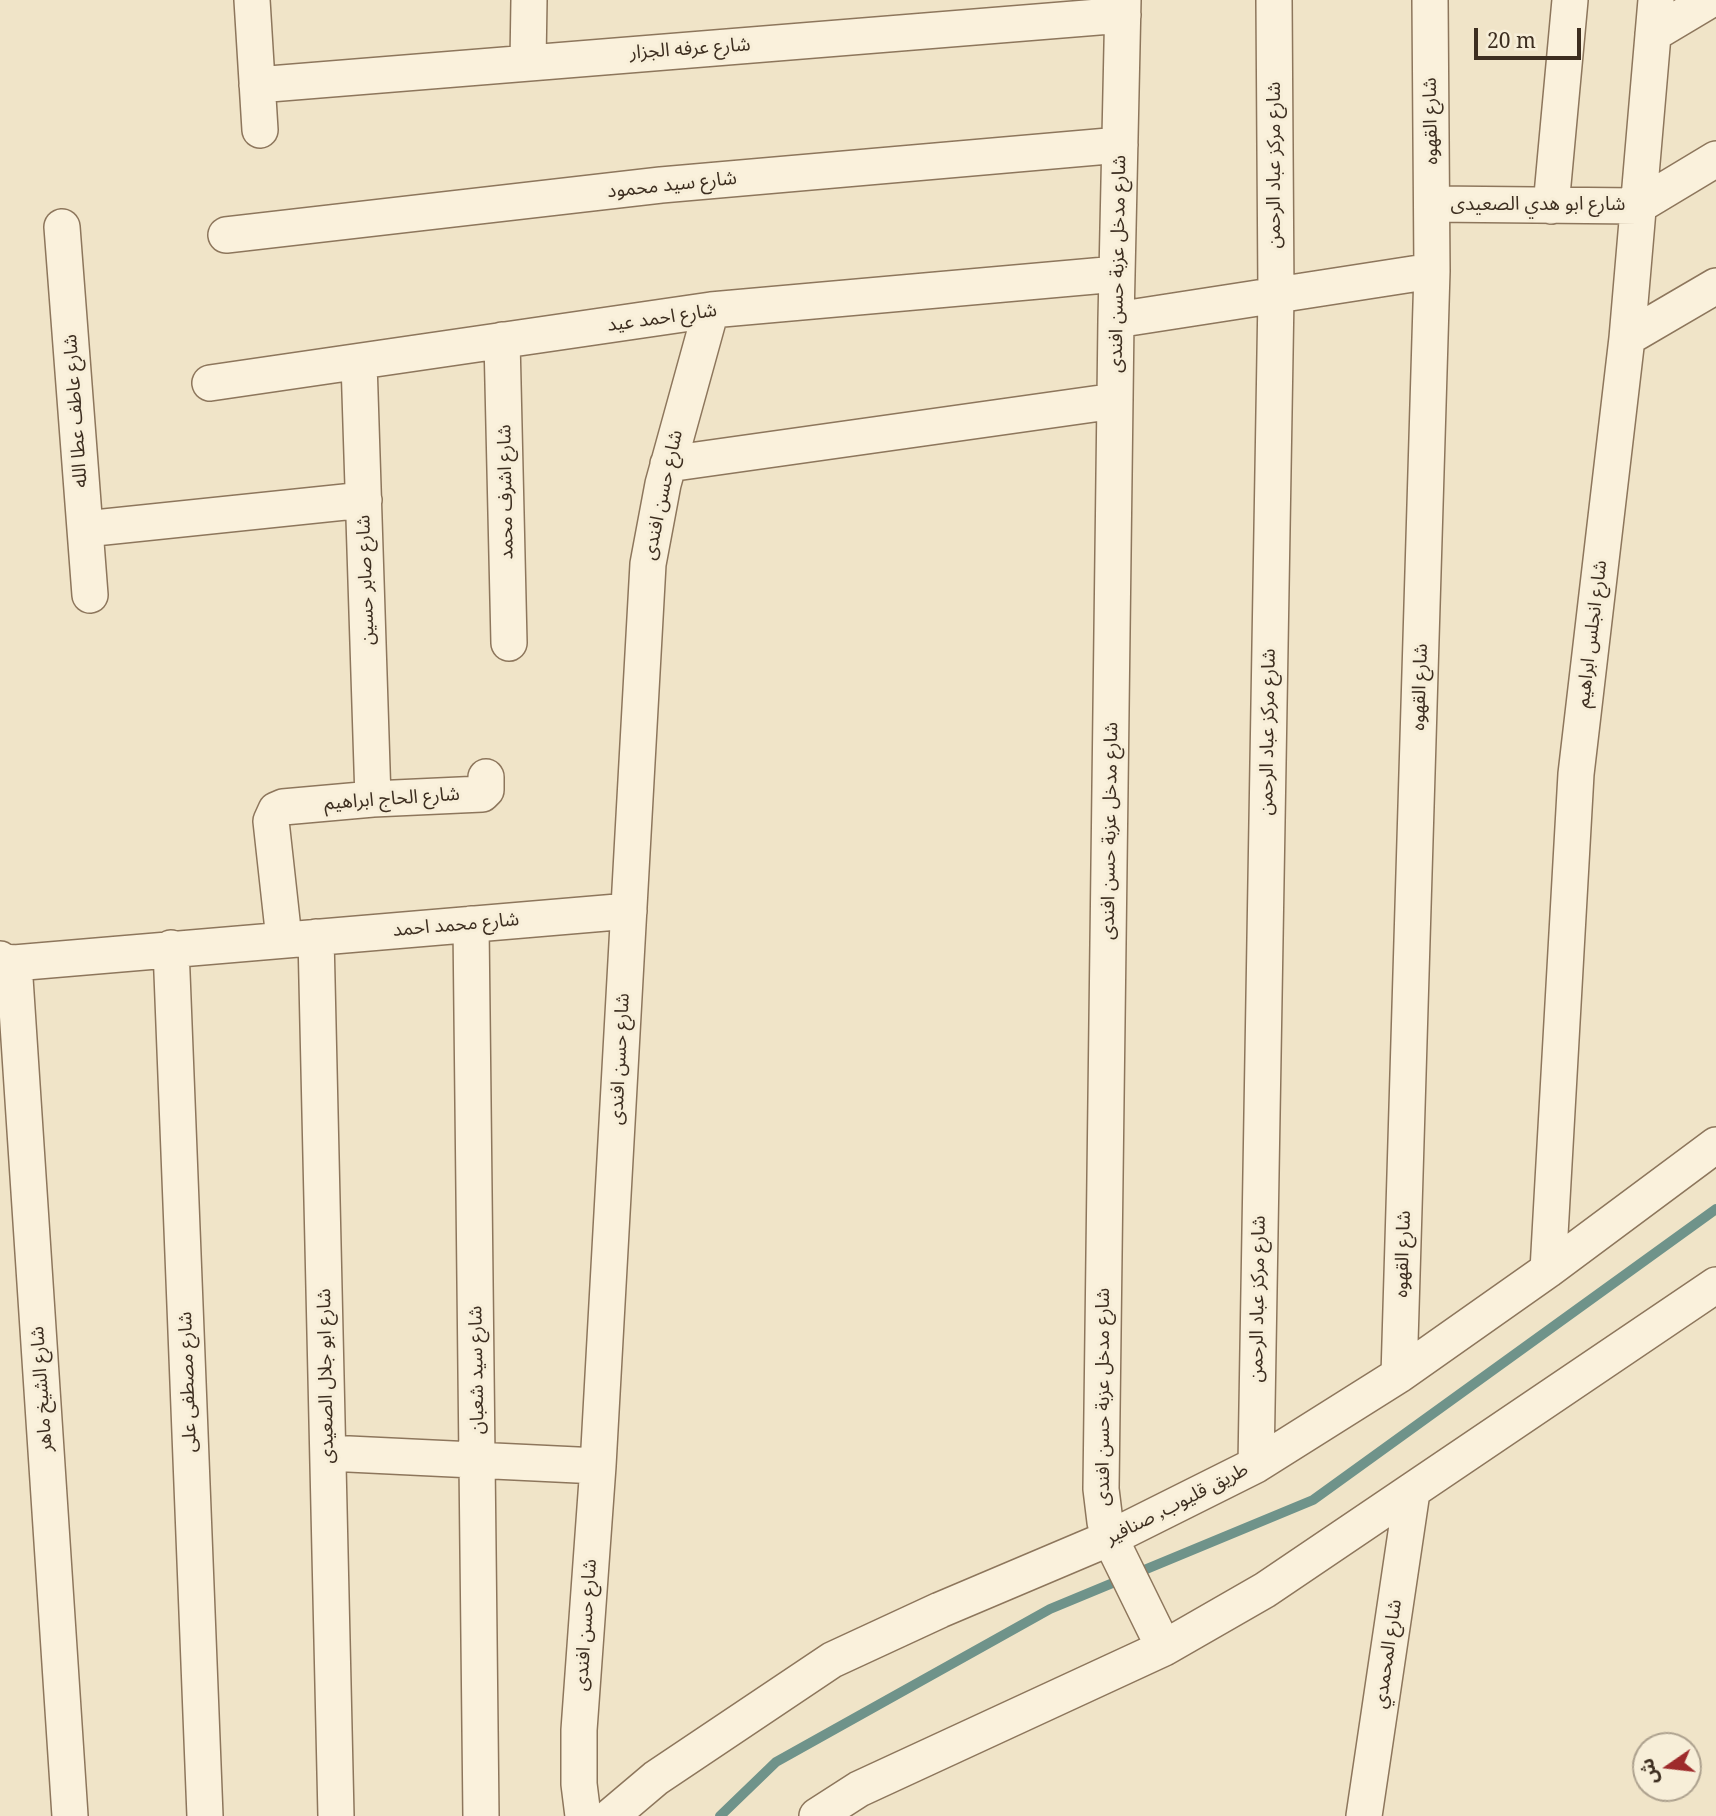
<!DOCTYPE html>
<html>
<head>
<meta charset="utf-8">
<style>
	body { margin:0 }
	#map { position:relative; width:1716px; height:1816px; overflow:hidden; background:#f0e4c8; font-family:"Noto Serif","Noto Sans Arabic",serif }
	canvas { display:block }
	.north { position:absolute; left:1632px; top:1732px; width:70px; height:70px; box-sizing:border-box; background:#f7eed8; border:2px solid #ada18e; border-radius:50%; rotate:256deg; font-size:19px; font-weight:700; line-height:28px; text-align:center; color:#3d2e20 }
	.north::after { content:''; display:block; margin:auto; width:24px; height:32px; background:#9e2a2b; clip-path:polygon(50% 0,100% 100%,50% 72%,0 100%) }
	.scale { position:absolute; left:1474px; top:28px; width:107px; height:32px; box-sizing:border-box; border:4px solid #3d2e20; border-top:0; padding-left:9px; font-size:21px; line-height:24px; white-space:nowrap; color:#3d2e20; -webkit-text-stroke:5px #f7eed8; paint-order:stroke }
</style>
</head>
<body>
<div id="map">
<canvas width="1716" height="1816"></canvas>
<div class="north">ش</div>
<div class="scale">20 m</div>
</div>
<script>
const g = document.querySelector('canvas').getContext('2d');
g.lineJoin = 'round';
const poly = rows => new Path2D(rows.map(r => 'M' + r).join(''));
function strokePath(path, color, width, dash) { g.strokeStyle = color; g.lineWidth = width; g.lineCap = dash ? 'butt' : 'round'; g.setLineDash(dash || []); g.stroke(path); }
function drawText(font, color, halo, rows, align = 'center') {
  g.font = font + ' "Noto Serif","Noto Sans Arabic",serif'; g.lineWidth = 6; g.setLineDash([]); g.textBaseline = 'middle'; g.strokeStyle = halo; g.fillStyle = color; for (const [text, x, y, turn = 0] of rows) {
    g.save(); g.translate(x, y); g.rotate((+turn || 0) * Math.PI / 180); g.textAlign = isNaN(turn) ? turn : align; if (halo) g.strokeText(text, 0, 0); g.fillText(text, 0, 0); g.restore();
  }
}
const stream = poly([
	[720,1816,776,1762,1050,1609,1313,1500,1716,1209]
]);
const minor = poly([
	[252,0,260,130],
	[1123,0,1116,320,1101,1489,1105,1522,1110,1538,1164,1648],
	[1653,34,1710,0],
	[528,62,529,0],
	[257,85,1123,15],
	[1432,204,1638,206,1716,159],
	[1551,206,1570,0],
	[62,227,90,595],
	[226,235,661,185,1120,145],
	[1116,320,1432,271],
	[1627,338,1716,286],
	[502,340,509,643],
	[359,362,373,799],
	[210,383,711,310,1117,274],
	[668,464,1115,401],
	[85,529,364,500],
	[471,924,481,1816],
	[316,937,336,1816],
	[284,939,271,821,276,810,283,807,373,799,482,794,486,790,486,777],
	[171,948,205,1816],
	[0,959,4,962,14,963,629,911],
	[14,963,70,1816],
	[1548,1270,1576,774,1627,338,1656,0],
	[1399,1375,1432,271,1430,0],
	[328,1453,598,1466],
	[1256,1465,1276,295,1274,0],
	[583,1816,579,1784,579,1730,598,1466,648,564,663,484,711,310],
	[611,1816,656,1778,832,1660,940,1610,1110,1538,1256,1465,1399,1375,1548,1270,1716,1145],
	[817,1816,859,1789,1164,1648,1265,1590,1716,1285],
	[1364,1816,1412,1492]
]);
const streetNames = [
	["شارع عرفه الجزار",690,49,-4],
	["شارع القهوه",1431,121,-91],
	["شارع مركز عباد الرحمن",1275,165,-90],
	["شارع سيد محمود",672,185,-6],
	["شارع ابو هدي الصعيدى",1538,205],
	["شارع مدخل عزبة حسن افندى",1118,264,-89],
	["شارع احمد عيد",662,318,-8],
	["شارع عاطف عطا الله",76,411,-94],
	["شارع اشرف محمد",506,492,-91],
	["شارع حسن افندى",663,495,-78],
	["شارع صابر حسين",366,580,-92],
	["شارع انجلس ابراهيم",1592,634,-83],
	["شارع القهوه",1420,687,-88],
	["شارع مركز عباد الرحمن",1268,732,-89],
	["شارع الحاج ابراهيم",392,799,-4],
	["شارع مدخل عزبة حسن افندى",1110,831,-89],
	["شارع محمد احمد",456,925,-5],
	["شارع حسن افندى",620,1059,-87],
	["شارع القهوه",1403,1254,-88],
	["شارع مركز عباد الرحمن",1258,1299,-89],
	["شارع سيد شعبان",477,1370,-91],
	["شارع ابو جلال الصعيدى",326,1376,-91],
	["شارع مصطفى على",188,1382,-92],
	["شارع الشيخ ماهر",42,1389,-94],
	["شارع مدخل عزبة حسن افندى",1104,1397,-90],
	["طريق قليوب, صنافير",1177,1504,-27],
	["شارع حسن افندى",586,1625,-86],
	["شارع المحمدي",1388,1654,-82]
];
strokePath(stream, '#6f938a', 10);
strokePath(minor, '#8d765c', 38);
strokePath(minor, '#faf1dc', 35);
drawText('19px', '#3d2e20', '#f7eed8', streetNames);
</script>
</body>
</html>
